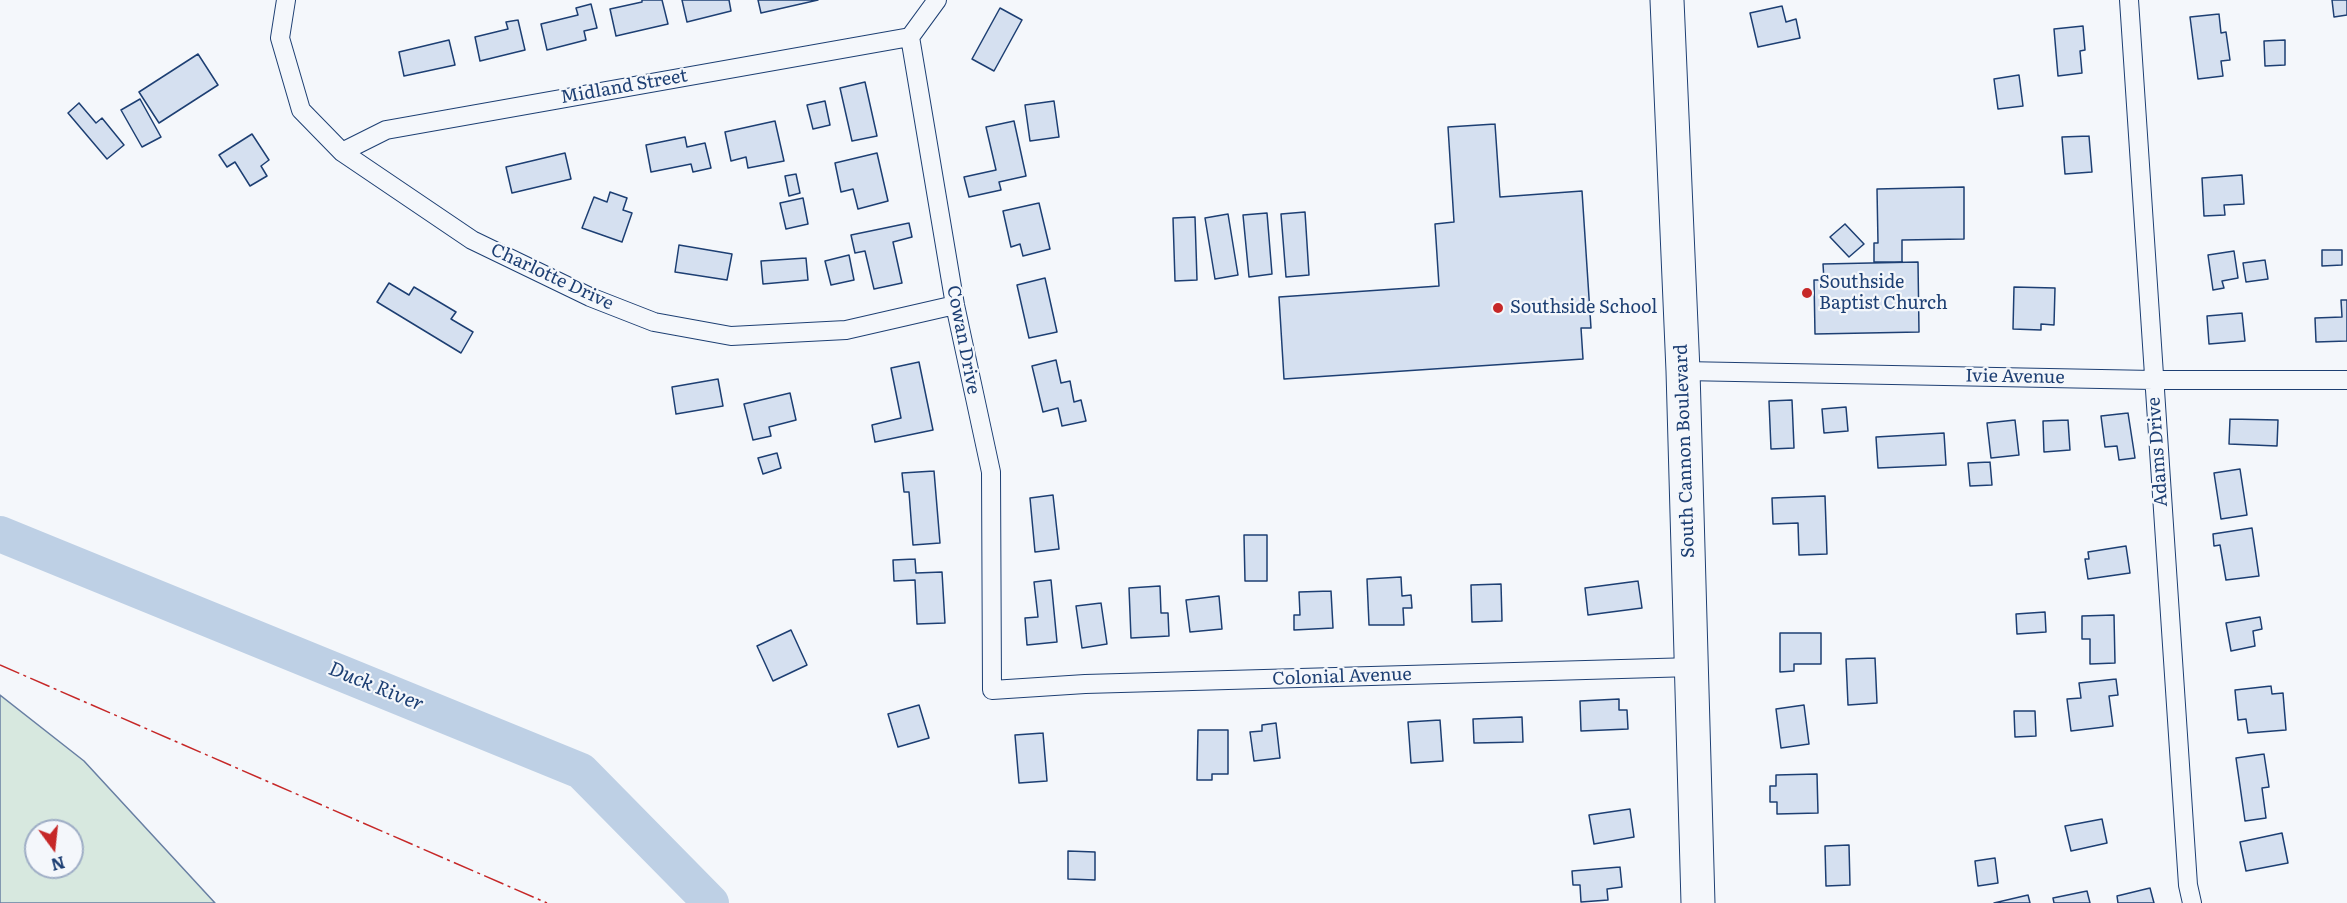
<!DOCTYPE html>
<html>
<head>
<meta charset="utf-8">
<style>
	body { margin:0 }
	#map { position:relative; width:2347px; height:903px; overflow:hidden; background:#f4f7fb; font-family:Literata,serif }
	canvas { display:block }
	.north { position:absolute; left:24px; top:819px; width:60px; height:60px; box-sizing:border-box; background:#f4f7fb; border:2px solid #9eadc5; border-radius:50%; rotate:165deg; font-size:16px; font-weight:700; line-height:24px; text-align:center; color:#1d3f73 }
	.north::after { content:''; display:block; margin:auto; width:21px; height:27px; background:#c62828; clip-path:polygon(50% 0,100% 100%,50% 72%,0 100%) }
</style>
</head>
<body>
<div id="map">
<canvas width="2347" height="903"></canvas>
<div class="north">N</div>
</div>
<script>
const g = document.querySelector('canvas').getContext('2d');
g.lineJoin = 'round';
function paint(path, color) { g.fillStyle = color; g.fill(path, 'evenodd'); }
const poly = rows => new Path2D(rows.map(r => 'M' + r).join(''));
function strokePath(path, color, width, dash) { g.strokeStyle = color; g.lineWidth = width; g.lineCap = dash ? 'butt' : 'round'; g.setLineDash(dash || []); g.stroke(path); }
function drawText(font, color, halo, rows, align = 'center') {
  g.font = font + ' Literata,serif'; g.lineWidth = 4.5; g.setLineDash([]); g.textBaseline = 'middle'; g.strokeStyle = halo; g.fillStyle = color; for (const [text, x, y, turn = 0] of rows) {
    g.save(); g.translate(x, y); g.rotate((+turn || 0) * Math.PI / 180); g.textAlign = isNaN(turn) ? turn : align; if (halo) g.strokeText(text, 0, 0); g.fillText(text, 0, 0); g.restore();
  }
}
const green = poly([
	[0,695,84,761,215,903,0,903,0,695],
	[36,831,72,831,72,867,36,867,36,831]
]);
const river = poly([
	[0,534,581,771,711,903]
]);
const building = poly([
	[642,0,662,0,668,24,616,36,610,9,642,2,642,0],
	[682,0,729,0,731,11,687,22,682,0],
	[758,0,818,0,761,13,758,0],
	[2332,0,2347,0,2347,15,2334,17,2332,0],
	[591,4,597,28,584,31,586,40,547,50,541,24,578,15,576,8,591,4],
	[1782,6,1786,22,1796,19,1800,38,1758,47,1750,13,1782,6],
	[1000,8,1022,20,994,71,972,59,1000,8],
	[2219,14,2221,33,2226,32,2230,60,2221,61,2223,76,2198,79,2190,17,2219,14],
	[518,20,525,50,480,61,475,37,508,29,506,22,518,20],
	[2083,26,2085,50,2080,51,2082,73,2058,76,2054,29,2083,26],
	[449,40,455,65,404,76,399,52,449,40],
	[2285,40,2285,65,2265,66,2264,41,2285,40],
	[198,54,218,85,159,123,139,92,198,54],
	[2019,75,2023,106,1998,109,1994,79,2019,75],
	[865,82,877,136,852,141,840,88,865,82],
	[140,99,161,137,142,147,121,110,140,99],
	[825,101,830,125,813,129,807,105,825,101],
	[1054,101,1059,137,1030,141,1025,105,1054,101],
	[79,103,96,123,102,118,124,145,107,159,68,113,79,103],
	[775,121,784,161,748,168,746,157,731,161,725,132,775,121],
	[1014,121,1026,176,999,182,1001,190,969,197,964,177,996,170,986,127,1014,121],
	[1495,124,1500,197,1582,191,1591,328,1581,328,1583,359,1284,379,1279,297,1439,286,1435,224,1454,222,1448,127,1495,124],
	[252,134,269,160,261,166,267,176,250,186,235,162,227,167,219,155,252,134],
	[2089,136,2092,172,2065,174,2062,137,2089,136],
	[685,137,687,147,705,143,711,168,693,172,691,164,651,172,646,145,685,137],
	[565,153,571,179,512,193,506,167,565,153],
	[877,153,888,201,858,209,853,189,841,192,835,163,877,153],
	[796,174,800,193,789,196,785,176,796,174],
	[2242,175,2244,204,2224,205,2225,215,2204,216,2202,178,2242,175],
	[1964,187,1964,239,1902,240,1902,262,1874,262,1874,243,1878,243,1877,189,1964,187],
	[610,192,627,198,623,210,632,213,622,242,582,228,594,197,607,202,610,192],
	[803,198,808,224,786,229,780,203,803,198],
	[1039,203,1050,249,1023,256,1020,244,1011,247,1003,211,1039,203],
	[1305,212,1309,275,1286,277,1281,214,1305,212],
	[1267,213,1272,274,1249,277,1243,215,1267,213],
	[1228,214,1238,275,1215,279,1205,218,1228,214],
	[1195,217,1197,280,1175,281,1173,218,1195,217],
	[909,223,912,237,893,242,902,283,874,289,865,251,855,253,851,235,909,223],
	[1845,224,1864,244,1849,257,1830,237,1845,224],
	[679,245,732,254,727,280,675,272,679,245],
	[2322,250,2342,250,2342,265,2322,266,2322,250],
	[2234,251,2238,278,2222,281,2224,288,2213,290,2208,255,2234,251],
	[849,255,854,280,831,285,825,261,849,255],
	[806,258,808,280,763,284,761,261,806,258],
	[2265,260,2268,279,2246,282,2243,263,2265,260],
	[1918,262,1919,332,1815,334,1814,280,1824,280,1823,264,1918,262],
	[1045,278,1057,332,1029,338,1017,285,1045,278],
	[389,283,409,295,414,287,456,312,451,319,473,332,461,353,377,302,389,283],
	[2014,287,2055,288,2054,325,2041,324,2041,330,2013,329,2014,287],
	[2341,300,2347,300,2347,341,2316,342,2315,318,2342,317,2341,300],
	[2242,313,2245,341,2209,344,2207,316,2242,313],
	[1056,360,1061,383,1070,381,1074,402,1081,400,1086,421,1062,426,1058,408,1043,412,1032,366,1056,360],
	[919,362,933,430,875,442,872,425,901,418,891,368,919,362],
	[718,379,723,406,676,414,672,387,718,379],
	[790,393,796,420,769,427,771,436,753,440,744,404,790,393],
	[1792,400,1794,448,1771,449,1769,401,1792,400],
	[1846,407,1848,431,1824,433,1822,409,1846,407],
	[2128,413,2135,458,2119,460,2117,446,2105,447,2101,416,2128,413],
	[2230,419,2278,420,2277,446,2229,444,2230,419],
	[2015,420,2019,455,1991,458,1987,423,2015,420],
	[2068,420,2070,450,2044,452,2043,421,2068,420],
	[1944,433,1946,465,1878,468,1876,437,1944,433],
	[777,453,781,468,763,474,758,458,777,453],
	[1990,462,1992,485,1970,486,1968,463,1990,462],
	[2240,469,2247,515,2221,519,2214,473,2240,469],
	[934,471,940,543,913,545,909,492,904,492,902,473,934,471],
	[1053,495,1059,549,1035,552,1030,498,1053,495],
	[1825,496,1827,554,1799,555,1798,523,1773,524,1772,498,1825,496],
	[2252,528,2259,576,2226,580,2220,545,2214,546,2213,534,2252,528],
	[1244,535,1267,535,1267,581,1245,581,1244,535],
	[2126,546,2130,573,2088,579,2085,559,2089,559,2088,552,2126,546],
	[915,559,916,573,942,572,945,623,917,624,915,580,894,581,893,560,915,559],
	[1401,577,1402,596,1411,595,1412,608,1403,608,1404,625,1369,625,1367,579,1401,577],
	[1051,580,1057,642,1027,645,1025,618,1038,617,1034,582,1051,580],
	[1638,581,1642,608,1588,615,1585,588,1638,581],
	[1501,584,1502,621,1472,622,1471,585,1501,584],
	[1160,586,1161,613,1168,613,1169,636,1131,638,1129,588,1160,586],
	[1331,591,1333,628,1294,630,1294,615,1300,615,1299,592,1331,591],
	[1219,596,1222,629,1190,632,1186,600,1219,596],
	[1101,603,1107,644,1082,648,1076,606,1101,603],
	[2045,612,2046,632,2017,634,2016,614,2045,612],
	[2114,615,2115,663,2090,664,2090,639,2082,639,2082,616,2114,615],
	[2260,617,2262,629,2253,631,2255,646,2231,651,2226,623,2260,617],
	[791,630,807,665,773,681,757,646,791,630],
	[1780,633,1821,633,1821,664,1794,664,1794,671,1780,672,1780,633],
	[1875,658,1877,703,1848,705,1846,659,1875,658],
	[2116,679,2118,695,2109,696,2113,726,2071,731,2067,699,2081,698,2079,683,2116,679],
	[2271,686,2272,694,2283,693,2286,730,2248,733,2246,719,2238,720,2235,690,2271,686],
	[1619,699,1619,710,1627,710,1628,729,1581,731,1580,701,1619,699],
	[919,705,929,738,898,747,888,714,919,705],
	[1804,705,1809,744,1781,748,1776,709,1804,705],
	[2014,711,2035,711,2036,736,2015,737,2014,711],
	[1522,717,1523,742,1474,743,1473,719,1522,717],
	[1440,720,1443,761,1411,763,1408,722,1440,720],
	[1276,723,1280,758,1254,761,1250,732,1262,731,1262,725,1276,723],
	[1198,730,1228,730,1228,774,1212,774,1212,780,1197,780,1198,730],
	[1043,733,1047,781,1019,783,1015,735,1043,733],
	[2264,754,2269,787,2262,788,2266,818,2245,821,2236,758,2264,754],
	[1817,774,1818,813,1777,814,1777,802,1770,802,1770,786,1776,786,1776,775,1817,774],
	[1630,809,1634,837,1594,844,1589,815,1630,809],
	[2102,819,2107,843,2071,851,2065,826,2102,819],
	[2282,833,2288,863,2246,871,2240,842,2282,833],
	[1849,845,1850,885,1826,886,1825,846,1849,845],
	[1068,851,1095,852,1095,880,1068,879,1068,851],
	[1995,858,1998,883,1978,886,1975,861,1995,858],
	[1620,867,1622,887,1607,889,1608,900,1581,902,1580,885,1573,885,1572,871,1620,867],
	[2150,888,2154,903,2118,903,2117,896,2150,888],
	[2087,891,2090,903,2054,903,2053,898,2087,891],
	[2028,895,2030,903,1994,903,2028,895]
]);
const street = poly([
	[286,0,280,38,301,110,342,152,472,240,590,297,654,322,731,336,846,330,955,305],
	[937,0,910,37,955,305,991,472,992,690,1085,684,1693,667],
	[2129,0,2188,885,2192,903],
	[342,152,386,130,910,37],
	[1683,371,2153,380,2347,380]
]);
const highway = poly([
	[1667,0,1683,371,1698,903]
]);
const power = poly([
	[0,665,547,903]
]);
const markers = [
	[1807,293,6,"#c62828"],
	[1498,308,6,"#c62828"]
];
const streetNames = [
	["Midland Street",624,87,-10],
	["Charlotte Drive",552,277,25],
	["Cowan Drive",963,340,79],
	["Ivie Avenue",2015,377,1],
	["South Cannon Boulevard",1685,451,-92],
	["Adams Drive",2158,452,-94],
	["Colonial Avenue",1342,677,-2]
];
const poiNames = [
	["Southside",1819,283],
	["Baptist Church",1819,304],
	["Southside School",1510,308]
];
const waterNames = [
	["Duck River",376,687,22]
];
paint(green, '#d7e8df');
strokePath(green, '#687fa3', 1.5);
strokePath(river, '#bed0e5', 36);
paint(building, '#d5e0f0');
strokePath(building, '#1d3f73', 1.5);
strokePath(street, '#1d3f73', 20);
strokePath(highway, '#1d3f73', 35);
strokePath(street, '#f4f7fb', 18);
strokePath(highway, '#f4f7fb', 33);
strokePath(power, '#c62828', 1.5, [21, 4.5, 3, 4.5]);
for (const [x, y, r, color] of markers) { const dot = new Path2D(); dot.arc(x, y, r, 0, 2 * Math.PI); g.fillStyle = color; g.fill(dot); strokePath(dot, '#f4f7fb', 2); }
drawText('18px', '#1d3f73', '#f4f7fb', streetNames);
drawText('18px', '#1d3f73', '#f4f7fb', poiNames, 'left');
drawText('italic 20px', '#1d3f73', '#f4f7fb', waterNames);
</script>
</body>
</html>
